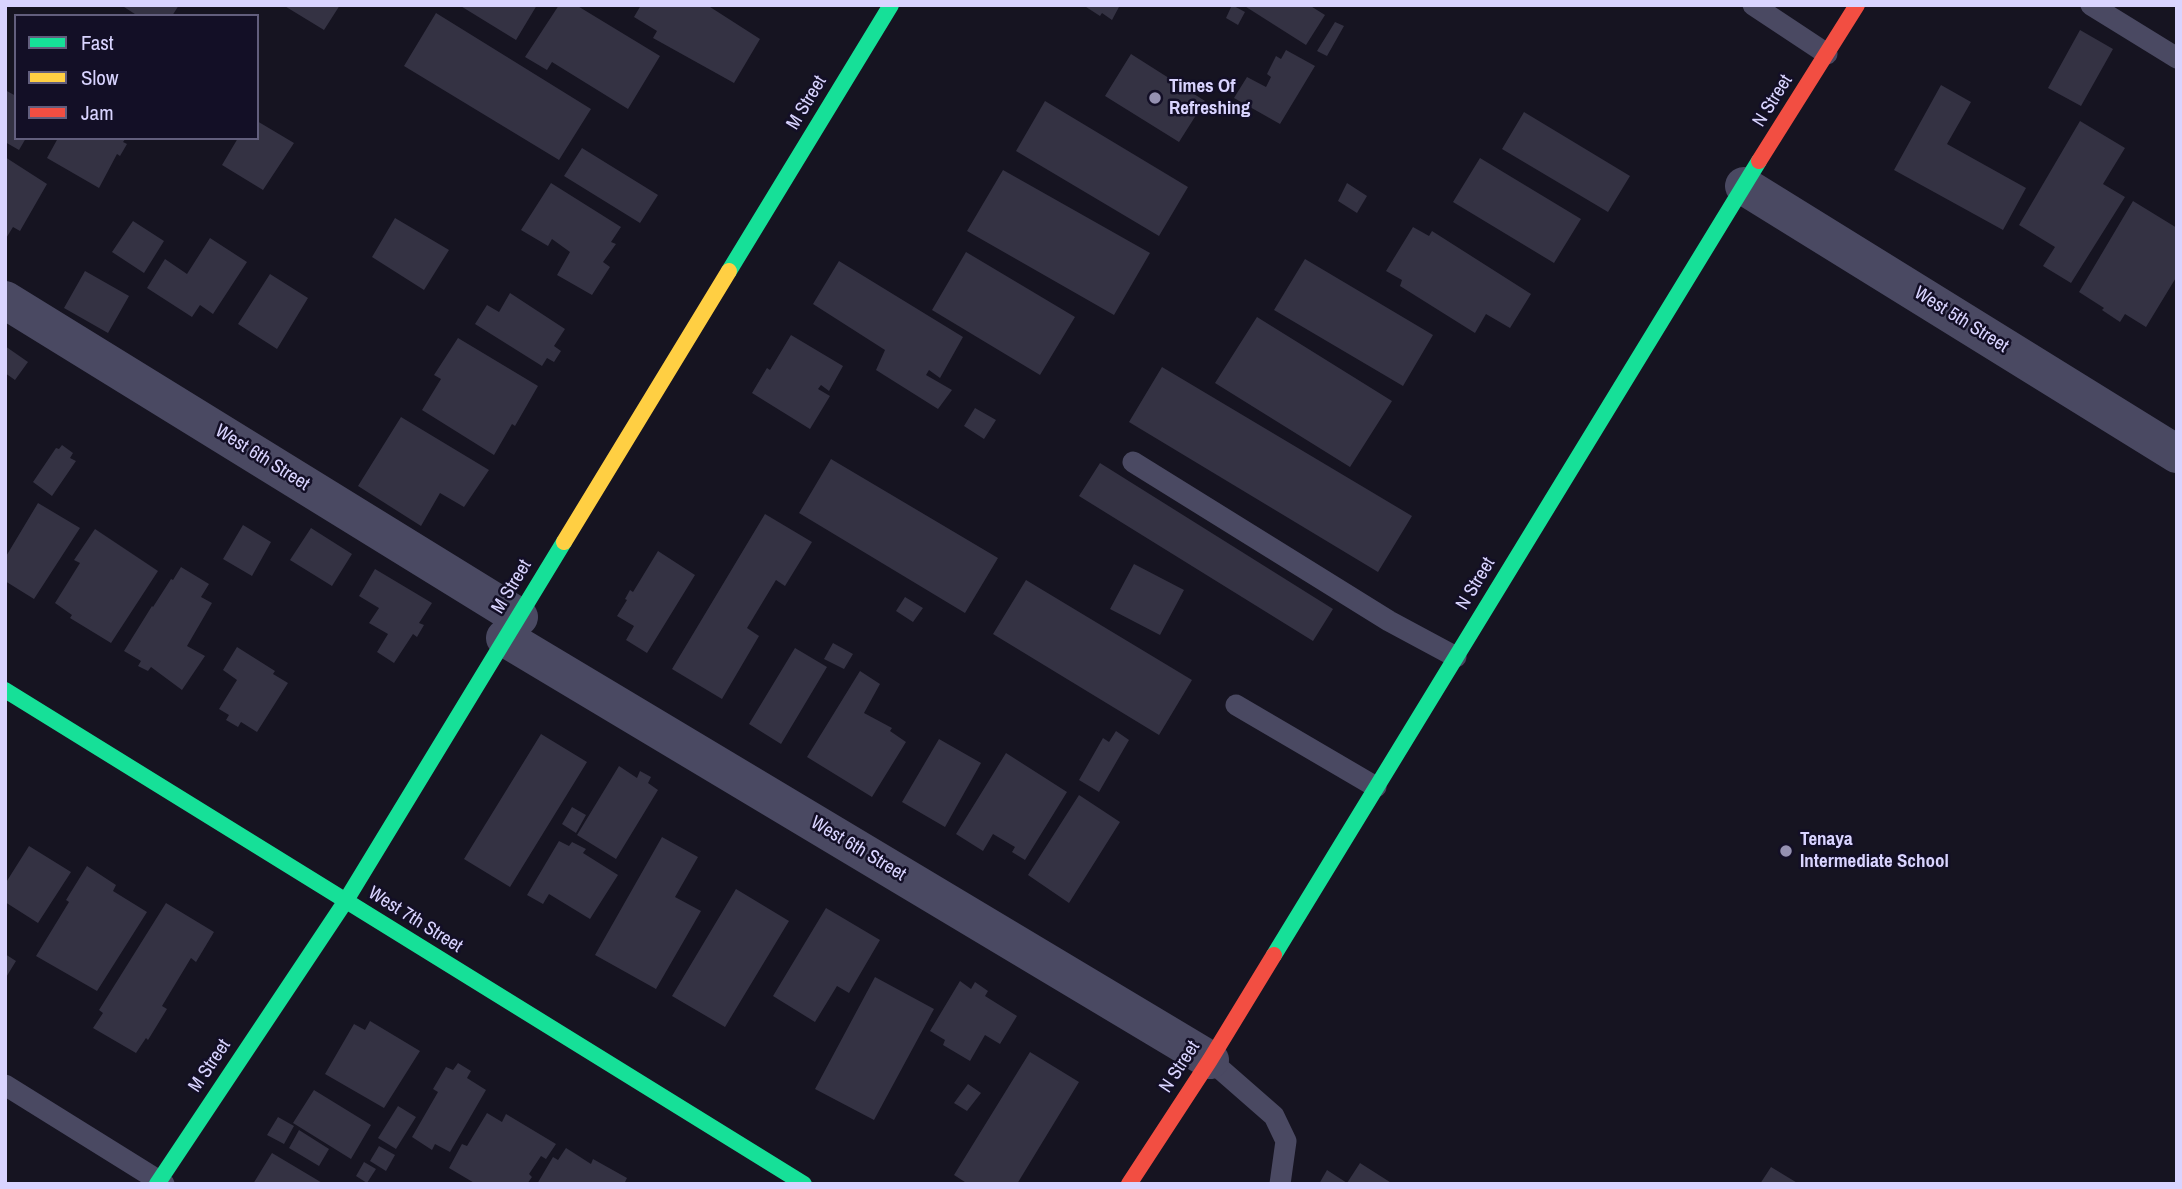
<!DOCTYPE html>
<html>
<head>
<meta charset="utf-8">
<style>
	body { margin:0 }
	#map { position:relative; width:2182px; height:1189px; overflow:hidden; background:#161421; font-family:"Archivo Narrow",sans-serif }
	canvas { display:block }
	.frame { position:absolute; inset:0; border:7px solid #d9d4ff; pointer-events:none }
	.legend { position:absolute; left:14px; top:14px; width:245px; height:126px; box-sizing:border-box; background:#130f26; border:2px solid #625e7d; margin:0; padding:9px 12px; list-style:none; font-size:21px; color:#d9d4ff }
	.legend li { display:flex; align-items:center; gap:14px; height:35px }
	.legend b { width:35px; border:2px solid #625e7d }
</style>
</head>
<body>
<div id="map">
<canvas width="2182" height="1189"></canvas>
<div class="frame"></div>
<ul class="legend">
<li><b style="height:9px;background:#16e098"></b>Fast</li>
<li><b style="height:9px;background:#ffcf43"></b>Slow</li>
<li><b style="height:9px;background:#f24e42"></b>Jam</li>
</ul>
</div>
<script>
const g = document.querySelector('canvas').getContext('2d');
g.lineJoin = 'round';
function paint(path, color) { g.fillStyle = color; g.fill(path, 'evenodd'); }
const poly = rows => new Path2D(rows.map(r => 'M' + r).join(''));
function strokePath(path, color, width, dash) { g.strokeStyle = color; g.lineWidth = width; g.lineCap = dash ? 'butt' : 'round'; g.setLineDash(dash || []); g.stroke(path); }
function drawText(font, color, halo, rows, align = 'center') {
  g.font = font + ' "Archivo Narrow",sans-serif'; g.lineWidth = 5; g.setLineDash([]); g.textBaseline = 'middle'; g.strokeStyle = halo; g.fillStyle = color; for (const [text, x, y, turn = 0] of rows) {
    g.save(); g.translate(x, y); g.rotate((+turn || 0) * Math.PI / 180); g.textAlign = isNaN(turn) ? turn : align; if (halo) g.strokeText(text, 0, 0); g.fillText(text, 0, 0); g.restore();
  }
}
const building = poly([
	[121,5,179,5,172,16,138,16],
	[283,5,340,5,324,30],
	[459,5,537,5,516,40],
	[559,5,576,5,660,56,628,109,552,62,547,70,525,57],
	[641,5,707,5,760,39,734,83,653,38,657,31,634,17],
	[1083,5,1120,5,1112,20,1102,13,1100,16],
	[1232,5,1245,12,1238,25,1226,18],
	[1243,5,1309,5,1325,15,1306,45],
	[436,13,591,109,559,160,404,66],
	[1335,22,1344,26,1327,56,1317,51],
	[2080,30,2113,49,2081,106,2048,88],
	[1286,50,1315,66,1280,124,1234,98,1247,77,1266,87,1271,77,1267,74,1276,56,1281,59],
	[1131,54,1205,101,1179,142,1105,96],
	[1941,85,1971,102,1947,144,2026,188,2003,230,1894,170],
	[5,90,16,96,16,138,26,138,19,150,5,142],
	[1045,101,1188,187,1159,236,1016,151],
	[1524,112,1630,176,1608,212,1502,149],
	[257,121,294,143,263,190,222,165,238,138,257,138],
	[2080,121,2125,148,2103,184,2125,197,2071,283,2043,266,2055,247,2019,225],
	[58,138,126,138,123,142,127,144,120,156,117,154,99,188,47,158],
	[582,148,658,195,640,223,564,176],
	[5,157,47,184,20,231,13,227,5,240],
	[1480,158,1581,219,1554,263,1453,202],
	[1003,170,1150,253,1114,315,967,231],
	[551,183,621,227,611,242,616,244,603,262,610,267,592,295,557,275,570,252,552,239,548,246,521,230],
	[1347,183,1367,196,1357,213,1338,201],
	[2133,201,2177,228,2177,276,2146,327,2125,314,2120,322,2102,310,2104,308,2079,292],
	[395,218,449,250,424,290,372,257],
	[133,221,164,241,144,273,112,252],
	[1413,227,1429,236,1432,231,1531,294,1510,328,1486,314,1475,333,1400,286,1402,280,1386,271],
	[210,238,247,262,213,314,200,305,192,317,147,288,165,259,187,274],
	[966,252,1075,317,1040,375,932,310],
	[1305,259,1433,335,1403,386,1274,310],
	[839,261,963,337,940,378,929,370,926,375,952,390,938,409,876,370,885,350,813,304],
	[85,271,129,296,108,333,64,308],
	[270,274,308,298,277,349,238,324],
	[510,293,565,329,554,346,561,351,554,362,547,358,542,366,475,324,487,305,499,312],
	[1257,317,1392,401,1350,467,1215,383],
	[791,335,843,366,829,391,821,385,818,389,830,396,810,429,752,393,767,368,770,370],
	[458,338,538,386,515,426,512,424,494,455,422,410,441,379,434,375],
	[5,346,28,362,15,380,5,373],
	[1162,367,1412,516,1378,572,1129,422],
	[975,408,996,420,984,439,964,426],
	[401,417,489,470,464,507,440,493,421,526,358,486],
	[62,445,73,453,70,458,76,461,52,496,33,482,56,448,59,449],
	[831,459,998,558,965,613,799,513],
	[1100,463,1333,609,1313,641,1079,496],
	[38,503,80,528,34,599,5,581,5,558],
	[765,514,812,542,785,586,776,580,747,628,759,636,722,699,672,669],
	[243,525,271,542,252,576,223,559],
	[311,528,352,554,332,586,290,560],
	[95,529,158,571,111,643,70,618,72,615,55,603,80,563,74,560],
	[658,551,695,575,647,653,626,640,634,626,617,616,627,600,625,599,630,590,633,592],
	[1134,564,1184,590,1160,635,1110,609],
	[181,567,209,584,201,597,212,603,187,646,205,656,182,690,151,667,148,671,138,666,141,661,124,651,152,606,153,607,171,579,173,580],
	[375,569,432,603,419,623,424,625,417,637,413,634,394,663,377,652,388,634,369,623,379,608,359,596],
	[1026,580,1192,680,1159,735,993,634],
	[905,597,923,608,913,622,896,611],
	[833,643,853,654,844,669,824,659],
	[237,647,275,671,273,674,288,683,257,732,241,722,238,727,226,720,229,715,219,709,237,680,223,670],
	[795,648,827,667,781,744,749,724],
	[860,671,880,684,864,713,892,728,890,731,906,742,872,797,807,757],
	[1116,731,1129,740,1099,792,1079,780,1103,738,1109,742],
	[541,734,587,762,510,887,464,859],
	[939,739,981,763,945,827,902,802],
	[1006,753,1067,792,1025,860,1012,852,1015,847,993,834,983,851,956,834],
	[619,766,637,778,640,771,651,777,648,783,658,790,616,859,577,835],
	[1079,795,1120,822,1069,903,1028,875],
	[572,807,586,815,576,833,562,824],
	[662,837,698,857,675,897,701,911,656,989,595,955],
	[559,841,569,846,572,842,586,849,583,853,618,875,590,919,549,894,543,904,527,895],
	[29,846,71,872,38,923,5,902,5,884],
	[87,866,116,885,113,891,147,912,97,991,36,956,69,902,66,900],
	[736,889,789,921,725,1027,672,996],
	[166,903,214,932,196,962,191,958,162,1006,167,1009,148,1040,146,1038,136,1053,93,1028,103,1013,99,1010],
	[826,908,880,940,849,993,837,986,815,1022,773,996],
	[5,954,16,961,5,979],
	[875,977,934,1009,874,1120,815,1089],
	[960,981,971,989,975,982,988,991,985,996,1017,1016,1000,1044,985,1035,970,1061,943,1045,945,1040,930,1031],
	[370,1021,420,1051,384,1108,325,1074,354,1024,365,1030],
	[1030,1052,1079,1082,1017,1184,968,1184,954,1175],
	[458,1063,471,1071,467,1078,486,1090,450,1152,435,1144,432,1150,412,1137,438,1092,433,1089,446,1067,453,1070],
	[968,1084,981,1093,967,1111,954,1103],
	[314,1090,371,1125,351,1159,293,1123],
	[398,1106,416,1117,396,1149,378,1138],
	[487,1113,502,1122,506,1114,556,1144,546,1159,541,1156,529,1174,532,1177,527,1184,476,1184,449,1168,462,1144,467,1146],
	[278,1117,294,1126,284,1144,267,1135],
	[299,1130,329,1149,319,1166,289,1148],
	[379,1146,395,1155,386,1171,370,1161],
	[566,1148,591,1164,593,1159,627,1178,624,1184,537,1184,553,1157,558,1160],
	[272,1153,324,1184,253,1184],
	[364,1162,376,1169,367,1183,356,1176],
	[1360,1163,1393,1184,1319,1184,1327,1170,1347,1183],
	[1771,1167,1799,1184,1760,1184]
]);
const lane = poly([
	[1753,5,1827,54],
	[2091,5,2177,58],
	[1133,462,1389,621,1456,657],
	[1236,705,1376,787],
	[1210,1060,1274,1116,1286,1141,1280,1184],
	[5,1085,164,1184]
]);
const street = poly([
	[1744,186,2177,454],
	[5,300,519,617],
	[505,638,1210,1060]
]);
const fast = poly([
	[729,271,891,5],
	[5,690,804,1184],
	[1274,955,1759,161],
	[157,1184,345,902,564,542]
]);
const slow = poly([
	[564,542,729,271]
]);
const jam = poly([
	[1759,161,1857,5],
	[1129,1184,1210,1060,1274,955]
]);
const markers = [
	[1155,98,7,"#9591b1"],
	[1786,851,7,"#9591b1"]
];
const poiNames = [
	["Times Of",1169,87],
	["Refreshing",1169,109],
	["Tenaya",1800,840],
	["Intermediate School",1800,862]
];
const streetNames = [
	["N Street",1773,101,-58],
	["M Street",807,103,-59],
	["West 5th Street",1961,320,32],
	["West 6th Street",262,458,32],
	["N Street",1476,584,-59],
	["M Street",512,587,-59],
	["West 6th Street",858,849,31],
	["West 7th Street",415,920,32],
	["M Street",210,1066,-56],
	["N Street",1180,1067,-57]
];
paint(building, '#343243');
strokePath(lane, '#4a4962', 21);
strokePath(street, '#4a4962', 38);
strokePath(fast, '#16e098', 16);
strokePath(slow, '#ffcf43', 16);
strokePath(jam, '#f24e42', 16);
for (const [x, y, r, color] of markers) { const dot = new Path2D(); dot.arc(x, y, r, 0, 2 * Math.PI); g.fillStyle = color; g.fill(dot); strokePath(dot, '#130f26', 2.5); }
drawText('bold 19px', '#d9d4ff', '#130f26', poiNames, 'left');
drawText('19px', '#d9d4ff', '#130f26', streetNames);
</script>
</body>
</html>
